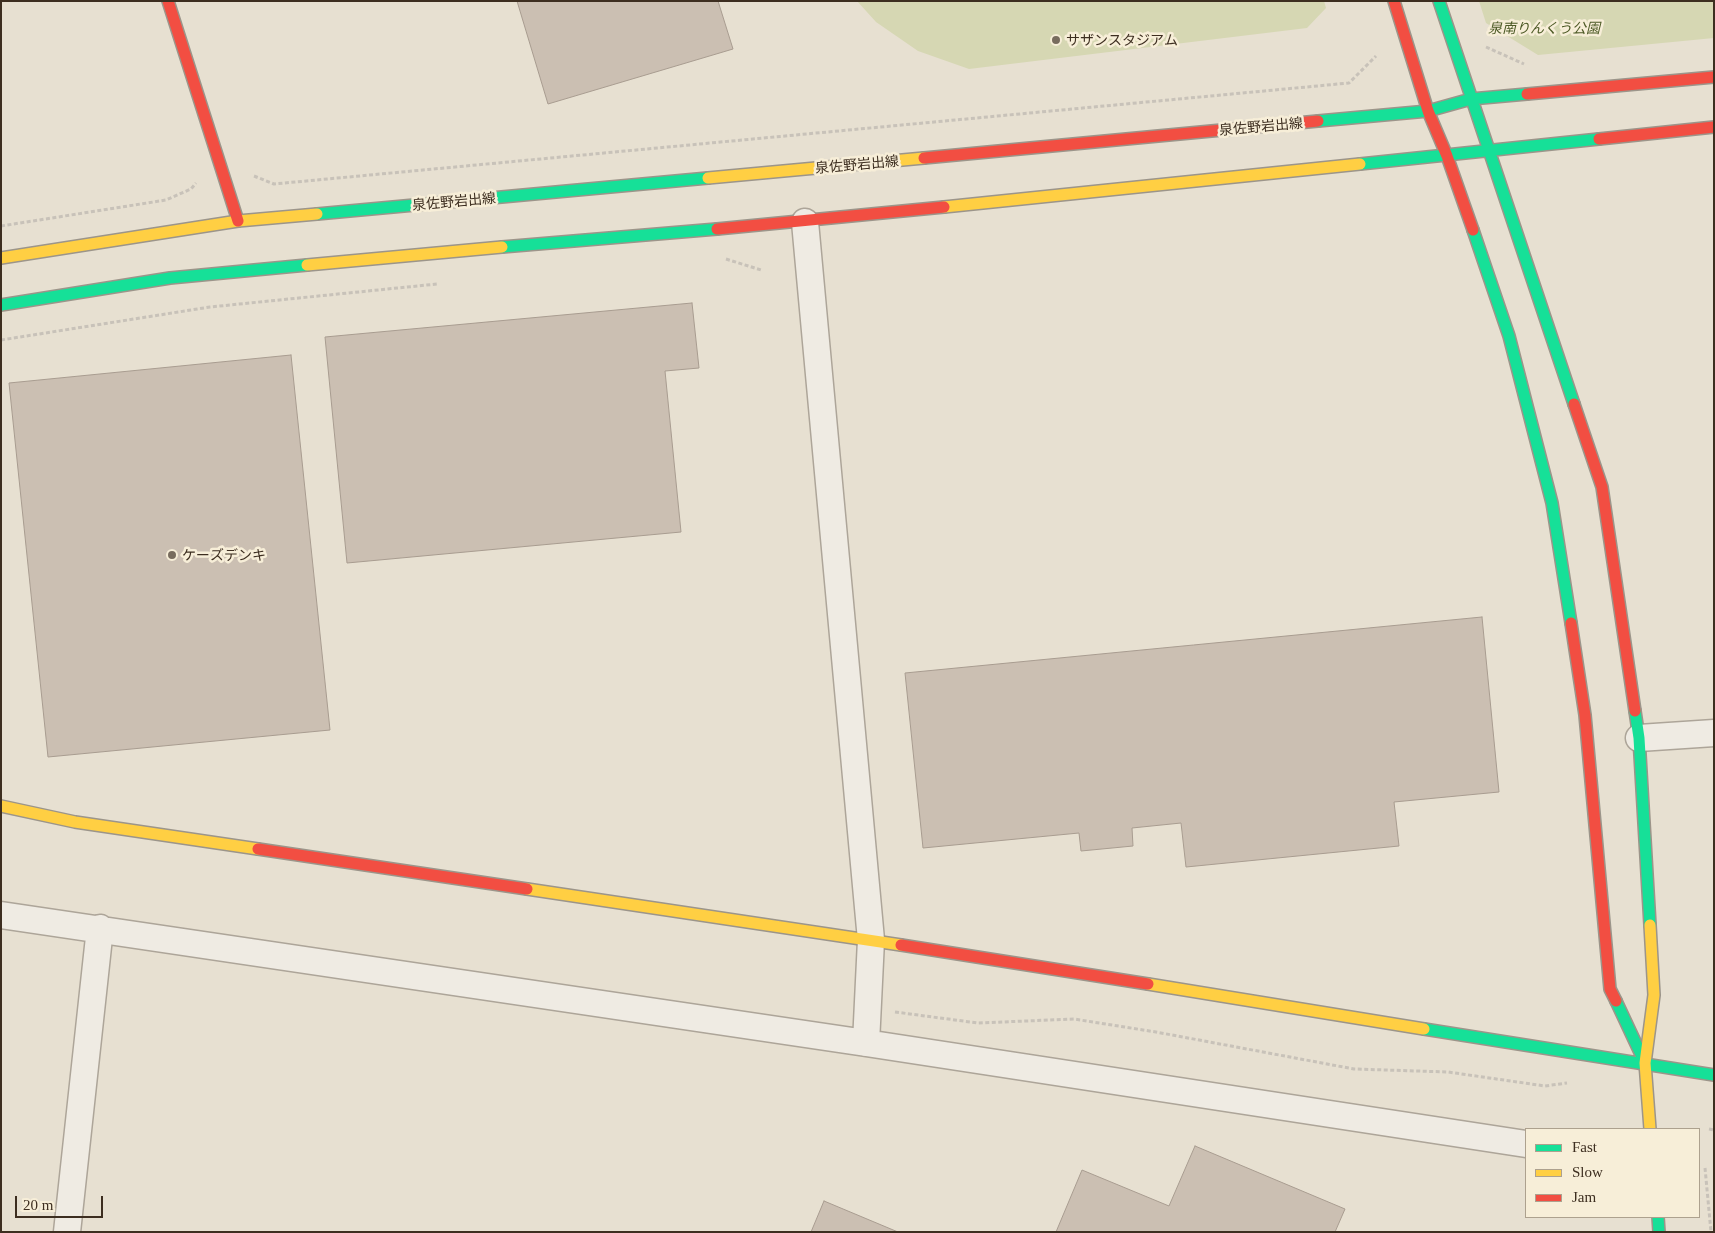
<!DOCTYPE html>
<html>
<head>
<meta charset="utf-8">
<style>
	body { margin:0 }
	#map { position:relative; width:1715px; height:1233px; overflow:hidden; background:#e7e0d1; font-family:Georgia,serif }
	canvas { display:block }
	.frame { position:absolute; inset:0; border:2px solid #3d2e20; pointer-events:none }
	.legend { position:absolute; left:1525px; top:1128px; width:175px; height:90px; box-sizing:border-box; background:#f7eed8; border:1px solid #ada18e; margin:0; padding:6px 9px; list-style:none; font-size:15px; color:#3d2e20 }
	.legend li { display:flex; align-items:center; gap:10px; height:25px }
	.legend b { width:25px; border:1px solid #ada18e }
	.scale { position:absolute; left:15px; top:1196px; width:88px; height:22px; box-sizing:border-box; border:2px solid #3d2e20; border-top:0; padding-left:6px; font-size:15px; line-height:18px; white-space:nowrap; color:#3d2e20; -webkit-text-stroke:4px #f7eed8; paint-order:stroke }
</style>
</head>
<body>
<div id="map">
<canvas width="1715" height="1233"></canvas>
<div class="frame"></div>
<ul class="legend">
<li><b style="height:6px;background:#16e098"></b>Fast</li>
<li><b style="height:6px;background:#ffcf43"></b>Slow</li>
<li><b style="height:6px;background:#f24e42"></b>Jam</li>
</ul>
<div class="scale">20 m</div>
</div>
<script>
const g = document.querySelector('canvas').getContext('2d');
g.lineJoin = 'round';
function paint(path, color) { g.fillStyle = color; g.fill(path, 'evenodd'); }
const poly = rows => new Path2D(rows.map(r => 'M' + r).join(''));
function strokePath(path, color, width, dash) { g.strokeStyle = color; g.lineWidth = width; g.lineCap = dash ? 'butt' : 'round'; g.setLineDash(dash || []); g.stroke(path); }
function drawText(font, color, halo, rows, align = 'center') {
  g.font = font + ' Georgia,"Noto Sans JP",serif'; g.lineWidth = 5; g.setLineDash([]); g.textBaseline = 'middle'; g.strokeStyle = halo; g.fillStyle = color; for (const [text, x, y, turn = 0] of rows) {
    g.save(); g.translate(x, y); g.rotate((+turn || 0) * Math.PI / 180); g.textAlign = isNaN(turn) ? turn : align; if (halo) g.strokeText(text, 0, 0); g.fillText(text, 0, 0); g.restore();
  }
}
const green = poly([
	[857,1,1324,1,1326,8,1307,28,969,69,918,51,876,22],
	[1479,1,1714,1,1714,38,1538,55,1486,23]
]);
const building = poly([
	[517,1,718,1,733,49,548,104,517,1],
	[692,303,699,368,665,371,681,532,347,563,325,337,692,303],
	[291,355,330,730,48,757,9,383,291,355],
	[1482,617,1499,792,1394,802,1399,846,1186,867,1181,823,1132,828,1133,846,1081,851,1079,833,923,848,905,673,1482,617],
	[1195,1146,1345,1209,1335,1232,1056,1232,1082,1170,1169,1206,1195,1146],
	[824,1201,898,1232,811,1232,824,1201]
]);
const path = poly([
	[1486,47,1524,64],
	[254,176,274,184,1349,83,1376,56],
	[1,226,166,200,191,189,196,183],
	[726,259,761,270],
	[1,340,210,307,437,284],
	[895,1012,978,1023,1074,1019,1156,1032,1354,1069,1448,1072,1545,1086,1567,1083],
	[1709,1129,1714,1130],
	[1705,1168,1711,1232]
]);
const street = poly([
	[805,222,871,940,866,1043],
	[1639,738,1714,733],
	[1,915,866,1043,1526,1144],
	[67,1232,100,928]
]);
const fast = poly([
	[1439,1,1574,404],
	[1318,121,1428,111,1471,99,1527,94],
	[1360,164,1599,139],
	[317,214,708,178],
	[1473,230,1509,336,1552,503,1571,623],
	[502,247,717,229],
	[1,305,170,278,307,265],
	[1635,711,1639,738,1650,925],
	[1616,1001,1645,1063],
	[1424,1029,1714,1075],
	[1658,1217,1659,1232]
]);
const slow = poly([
	[708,178,924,158],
	[944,207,1360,164],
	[1,258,238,221,317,214],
	[307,265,502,247],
	[1,806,75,822,258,849],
	[527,889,901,945],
	[1650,925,1654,995,1645,1063,1650,1129],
	[1148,984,1424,1029]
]);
const jam = poly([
	[168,1,238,221],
	[1394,1,1428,111,1447,156,1473,230],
	[1527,94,1714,77],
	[1599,139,1714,127],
	[924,158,1318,121],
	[717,229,944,207],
	[1574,404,1602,487,1635,711],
	[1571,623,1585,715,1610,989,1616,1001],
	[258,849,527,889],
	[901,945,1148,984]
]);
const markers = [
	[1056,40,5,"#786c5e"],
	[172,555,5,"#786c5e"]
];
const parkNames = [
	["泉南りんくう公園",1544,28]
];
const poiNames = [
	["サザンスタジアム",1066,40],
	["ケーズデンキ",182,555]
];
const streetNames = [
	["泉佐野岩出線",1261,126,-5],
	["泉佐野岩出線",857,164,-5],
	["泉佐野岩出線",454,201,-5]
];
paint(green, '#d6d7b3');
paint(building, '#cbbfb2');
strokePath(building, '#a89c90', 1);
strokePath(street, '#ada599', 29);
strokePath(fast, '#9c958a', 14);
strokePath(slow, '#9c958a', 14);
strokePath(jam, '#9c958a', 14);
strokePath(path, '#c8c2b9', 3, [4, 2.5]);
strokePath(street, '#efebe3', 26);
strokePath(fast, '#16e098', 11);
strokePath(slow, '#ffcf43', 11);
strokePath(jam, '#f24e42', 11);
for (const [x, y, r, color] of markers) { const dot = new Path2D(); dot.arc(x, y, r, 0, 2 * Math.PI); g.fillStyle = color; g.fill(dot); strokePath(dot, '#f7eed8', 2); }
drawText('italic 14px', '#4d5a26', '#f7eed8', parkNames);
drawText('14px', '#3d2e20', '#f7eed8', poiNames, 'left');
drawText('14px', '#3d2e20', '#f7eed8', streetNames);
</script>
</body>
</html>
